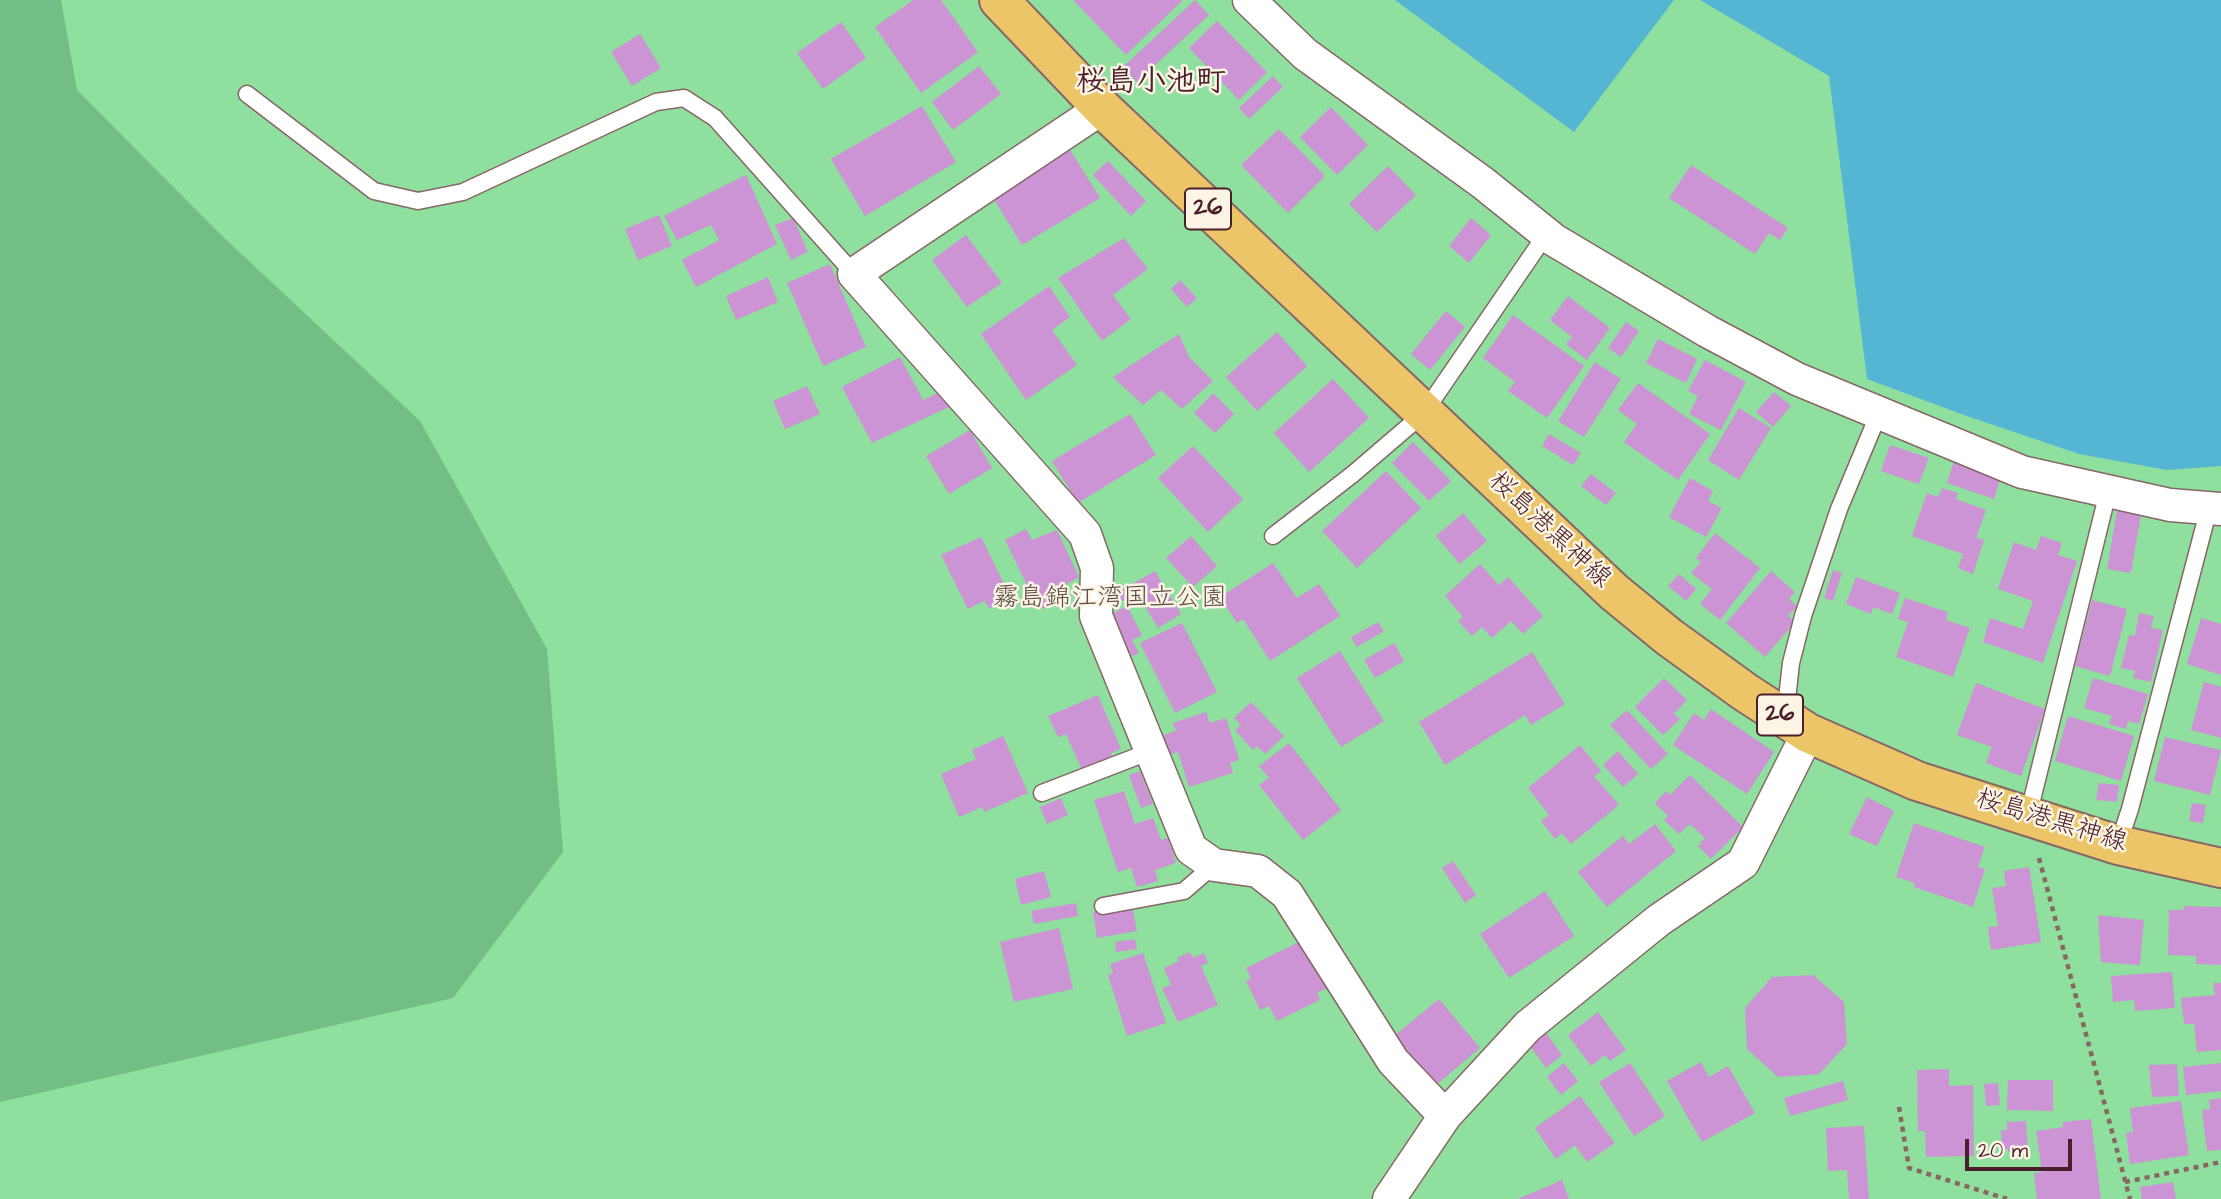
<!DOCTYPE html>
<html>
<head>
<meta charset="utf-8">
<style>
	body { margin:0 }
	#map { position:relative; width:2221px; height:1199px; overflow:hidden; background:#f8ead4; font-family:"Architects Daughter",sans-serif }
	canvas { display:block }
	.scale { position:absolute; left:1965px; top:1139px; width:107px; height:32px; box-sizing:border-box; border:4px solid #4a1f2b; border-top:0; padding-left:9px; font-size:21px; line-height:24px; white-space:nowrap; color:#4a1f2b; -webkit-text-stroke:5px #fcf5e5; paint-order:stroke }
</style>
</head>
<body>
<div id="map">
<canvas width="2221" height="1199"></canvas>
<div class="scale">20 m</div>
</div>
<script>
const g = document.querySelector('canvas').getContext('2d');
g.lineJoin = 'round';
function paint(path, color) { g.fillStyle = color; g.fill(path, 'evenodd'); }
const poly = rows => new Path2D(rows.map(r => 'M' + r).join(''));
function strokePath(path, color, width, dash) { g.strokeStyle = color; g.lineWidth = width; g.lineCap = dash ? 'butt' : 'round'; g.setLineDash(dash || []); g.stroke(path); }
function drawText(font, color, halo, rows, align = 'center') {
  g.font = font + ' "Architects Daughter","Klee One",sans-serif'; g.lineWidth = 5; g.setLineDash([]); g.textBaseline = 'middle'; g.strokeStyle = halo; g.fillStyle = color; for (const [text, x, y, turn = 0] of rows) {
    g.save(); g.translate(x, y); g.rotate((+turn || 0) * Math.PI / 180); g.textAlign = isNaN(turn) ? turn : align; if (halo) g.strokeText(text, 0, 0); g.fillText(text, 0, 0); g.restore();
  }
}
const green = poly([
	[0,0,2221,0,2221,1199,0,1199]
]);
const forest = poly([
	[0,0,61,0,77,90,220,234,420,421,547,649,563,852,453,998,0,1102]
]);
const water = poly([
	[1395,0,1674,0,1574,132],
	[1700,0,2221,0,2221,466,2167,470,2079,454,1961,414,1867,379,1829,76]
]);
const building = poly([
	[913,0,941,0,978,52,921,93,875,27],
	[1073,0,1183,0,1126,55],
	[1195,0,1209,15,1137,82,1123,67],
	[1217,21,1267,72,1239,100,1189,48],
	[841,22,866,58,823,89,797,53],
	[640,34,661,68,632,86,611,52],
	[979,66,1001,94,953,130,932,102],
	[1273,76,1283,87,1249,119,1239,108],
	[922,106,956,162,865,216,831,159],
	[1331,107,1368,145,1337,175,1300,137],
	[1279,129,1325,176,1288,213,1241,165],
	[1069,148,1100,198,1022,245,992,196],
	[1108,161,1146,201,1131,216,1093,175],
	[1691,165,1788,228,1780,240,1769,233,1755,254,1669,198],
	[1388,166,1416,195,1377,232,1349,204],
	[746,175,777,244,696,287,682,260,719,240,711,225,677,240,664,216],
	[659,215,672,246,638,260,625,229],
	[793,218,808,252,791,260,775,225],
	[1471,218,1491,235,1469,263,1449,246],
	[966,235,1002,283,967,307,932,260],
	[1124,238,1148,269,1113,295,1131,319,1102,341,1058,278],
	[830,264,866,347,823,366,787,283],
	[768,277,778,302,736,320,726,296],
	[1180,280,1197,298,1187,307,1171,289],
	[1049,286,1070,317,1052,330,1077,365,1026,400,981,334],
	[1568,296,1610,328,1587,360,1566,344,1572,337,1550,320],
	[1446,311,1465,327,1430,370,1411,354],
	[1513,315,1584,366,1547,418,1508,391,1515,382,1483,358],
	[1626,322,1639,331,1621,357,1608,348],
	[1277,332,1307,366,1257,411,1226,377],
	[1179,334,1189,357,1213,381,1182,409,1161,390,1143,405,1113,377],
	[1658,339,1697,359,1686,383,1646,363],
	[900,357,923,400,942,391,949,407,872,443,842,387],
	[1705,360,1746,382,1721,430,1689,414,1698,396,1688,391],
	[1595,362,1621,379,1584,437,1558,421],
	[1333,379,1369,418,1309,472,1274,433],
	[1638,383,1710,434,1678,480,1624,442,1637,424,1618,410],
	[807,386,820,414,785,429,773,401],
	[1774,392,1791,406,1773,427,1756,412],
	[1213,393,1234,414,1215,433,1194,413],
	[1739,408,1771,428,1739,480,1708,460],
	[1130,414,1156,455,1078,503,1052,461],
	[970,430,992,468,949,494,926,456],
	[1549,434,1581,453,1573,465,1542,446],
	[1413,442,1451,481,1429,501,1392,463],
	[1890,445,1929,458,1919,484,1881,471],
	[1193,446,1243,499,1208,532,1158,478],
	[1954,461,2001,476,1994,499,1947,483],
	[1386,471,1421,508,1357,568,1322,531],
	[1591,474,1616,493,1606,505,1581,486],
	[1690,478,1713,491,1708,501,1722,508,1706,537,1669,517],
	[1942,488,1958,493,1956,499,1986,510,1976,538,1984,540,1973,574,1958,568,1963,554,1912,536,1927,493,1938,497],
	[2117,510,2141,514,2131,573,2107,569],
	[1463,513,1487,541,1460,564,1436,536],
	[1026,529,1032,540,1057,530,1079,577,1058,589,1061,600,1039,610,1005,540],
	[1715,533,1760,568,1720,620,1700,604,1712,589,1691,573,1701,562,1696,558],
	[1191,536,1217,566,1193,587,1166,558],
	[2041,536,2062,543,2058,555,2077,561,2043,663,1983,642,1990,618,2023,629,2033,601,1998,589,2014,542,2036,550],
	[981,537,1006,588,997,592,1000,601,990,609,984,601,968,609,941,555],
	[1273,563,1297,598,1319,584,1340,616,1270,661,1243,619,1237,623,1220,597],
	[1480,564,1499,585,1508,577,1543,616,1523,634,1511,621,1492,638,1482,627,1472,636,1458,621,1463,617,1445,596],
	[1833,570,1842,573,1833,601,1824,598],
	[1155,571,1181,614,1158,628,1132,584],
	[1771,571,1795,592,1789,599,1797,606,1788,616,1795,622,1765,657,1726,623],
	[1679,574,1696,589,1686,601,1668,586],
	[1856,577,1900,593,1892,614,1873,607,1871,614,1846,604],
	[1122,584,1128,598,1113,605,1107,590],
	[1905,598,1948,612,1946,620,1970,628,1953,677,1896,657,1908,622,1898,619],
	[2092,600,2127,609,2110,676,2075,666],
	[1127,606,1142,635,1132,640,1139,653,1128,658,1105,617],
	[2139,613,2154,616,2151,628,2163,630,2151,682,2133,678,2135,671,2121,668,2129,635,2135,636],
	[2201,618,2221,624,2221,675,2187,664],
	[1378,622,1384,631,1357,647,1351,637],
	[1182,623,1217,692,1175,713,1140,643],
	[1394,643,1404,661,1375,678,1364,660],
	[1340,651,1384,721,1341,747,1297,678],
	[1532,652,1565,704,1531,725,1525,715,1445,765,1419,722],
	[1664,678,1687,700,1674,714,1680,719,1663,735,1635,707],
	[2093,678,2148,694,2139,724,2128,721,2126,729,2109,724,2112,716,2084,708],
	[2204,682,2221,687,2221,738,2191,730],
	[1976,683,2045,709,2021,776,1986,763,1992,747,1957,735],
	[1098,695,1121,749,1111,753,1113,757,1082,770,1066,734,1058,737,1048,716],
	[1251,702,1284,736,1265,754,1257,746,1253,750,1235,730,1241,725,1234,718],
	[1711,709,1774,752,1747,794,1673,745,1694,713,1704,720],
	[1627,710,1668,754,1651,769,1610,725],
	[1206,712,1210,723,1226,718,1239,760,1230,763,1233,773,1189,787,1178,752,1166,756,1160,736,1176,731,1173,723],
	[2068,716,2134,736,2121,781,2055,761],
	[1003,736,1028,793,984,812,982,807,959,817,941,774,976,759,972,750],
	[2165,737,2221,750,2210,795,2154,781],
	[1289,743,1341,810,1303,840,1259,785,1269,778,1259,766],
	[1580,745,1601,771,1594,776,1619,805,1571,844,1562,833,1555,839,1541,821,1549,815,1528,788],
	[1618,751,1638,774,1623,787,1603,765],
	[1140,771,1153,804,1141,808,1129,775],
	[1690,775,1743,827,1711,859,1698,846,1705,838,1690,824,1679,834,1664,820,1668,816,1655,803,1666,791,1670,795],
	[2099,783,2119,785,2117,802,2096,800],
	[1124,791,1135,824,1153,818,1161,840,1168,838,1176,863,1155,870,1158,881,1137,887,1131,868,1118,872,1094,800],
	[1867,797,1894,811,1877,846,1849,834],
	[1061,798,1068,815,1047,824,1040,807],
	[2192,803,2206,805,2203,823,2189,821],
	[1914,823,1985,847,1978,867,1985,869,1973,907,1914,887,1915,883,1896,877],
	[1655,824,1676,851,1607,907,1578,872,1623,836,1629,844],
	[1453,861,1476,895,1465,903,1442,868],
	[2029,867,2041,942,1991,950,1988,927,1998,926,1992,888,2006,886,2004,871],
	[1044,871,1051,897,1021,905,1015,879],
	[1545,891,1574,936,1509,978,1480,934],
	[1076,903,1078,916,1034,924,1031,911],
	[1132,905,1137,931,1097,938,1093,912],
	[2184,906,2221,907,2221,965,2196,964,2196,956,2168,955,2169,910,2183,910],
	[2098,915,2144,920,2140,965,2101,962],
	[1059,928,1073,989,1014,1002,1000,942],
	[1135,939,1137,949,1116,952,1115,942],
	[1303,940,1327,988,1317,993,1320,1000,1277,1021,1269,1006,1260,1010,1246,981,1251,978,1246,968],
	[1190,952,1193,958,1204,953,1208,963,1201,966,1218,1005,1178,1022,1162,988,1171,985,1164,968,1179,961,1177,958],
	[1143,953,1166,1023,1127,1036,1108,975,1113,973,1110,964],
	[2172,972,2175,1008,2135,1011,2134,1000,2113,1002,2111,976],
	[1813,975,1844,1002,1847,1044,1819,1074,1778,1077,1747,1049,1745,1008,1772,977],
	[2213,983,2221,983,2221,1050,2197,1052,2194,1024,2184,1024,2181,998,2215,995],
	[1439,999,1480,1048,1435,1086,1394,1036],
	[1598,1012,1626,1050,1610,1061,1605,1055,1591,1066,1568,1035],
	[1545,1031,1562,1055,1546,1068,1528,1043],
	[1701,1062,1709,1077,1728,1066,1755,1113,1702,1142,1667,1081],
	[1564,1063,1578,1081,1561,1095,1547,1077],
	[1630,1063,1665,1116,1634,1136,1599,1082],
	[2221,1063,2221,1091,2186,1095,2183,1067],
	[2177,1064,2179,1096,2152,1097,2149,1065],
	[1949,1069,1949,1086,1973,1085,1974,1156,1926,1157,1925,1131,1918,1131,1917,1070],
	[2008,1080,2053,1080,2053,1111,2007,1110],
	[1843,1081,1848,1100,1790,1116,1784,1098],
	[1998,1083,2000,1105,1986,1106,1984,1084],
	[1580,1096,1615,1143,1587,1162,1575,1145,1556,1159,1535,1128],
	[2221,1098,2221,1150,2207,1151,2202,1110,2210,1109,2209,1100],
	[2181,1101,2189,1155,2130,1164,2126,1133,2133,1132,2130,1108],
	[2091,1119,2101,1199,2037,1199,2034,1173,2042,1172,2036,1131,2063,1127,2063,1122],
	[2026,1121,2028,1151,2008,1152,2008,1149,2002,1149,2001,1130,2007,1130,2007,1122],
	[1864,1126,1869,1199,1849,1199,1847,1170,1828,1171,1826,1128],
	[1562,1180,1569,1199,1518,1199],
	[2173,1182,2176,1199,2142,1199,2140,1187]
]);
const path = poly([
	[2039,858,2130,1199],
	[1899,1107,1909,1168,2007,1199],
	[2125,1182,2221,1162]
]);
const lane = poly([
	[247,94,374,191,418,201,463,192,656,102,684,98,715,118,854,274],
	[1273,536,1353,474,1423,414,1547,233],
	[1785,717,1791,663,1803,616,1839,509,1879,413],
	[1042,793,1151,751],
	[2028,816,2108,492],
	[2118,845,2130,809,2209,508],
	[1103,906,1184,891,1214,865]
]);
const street = poly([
	[1249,0,1305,54,1483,183,1554,240,1707,331,1797,379,2022,472,2170,505,2221,509],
	[1102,108,854,274,1085,534,1097,568,1096,616,1191,849,1214,865,1258,871,1287,894,1393,1061,1445,1116],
	[1389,1199,1445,1116,1528,1026,1659,920,1743,863,1808,733]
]);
const primary = poly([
	[999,0,1102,108,1614,592,1669,637,1745,692,1808,733,1917,781,2118,845,2221,868]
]);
const shields = [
	[1208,209,46],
	[1780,715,46]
];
const shieldNames = [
	["26",1208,209],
	["26",1780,715]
];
const streetNames = [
	["桜島港黒神線",1549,531,43],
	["桜島港黒神線",2051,822,17]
];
const parkNames = [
	["霧島錦江湾国立公園",1110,600]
];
const quarterNames = [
	["桜島小池町",1151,84]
];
paint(green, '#8fdf9e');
paint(forest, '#73be85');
paint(water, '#55b6d3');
paint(building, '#cc94d4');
strokePath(lane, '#876666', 19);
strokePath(street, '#876666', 35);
strokePath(primary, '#876666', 42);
strokePath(path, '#876666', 4.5, [5, 5]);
strokePath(lane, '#fff', 16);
strokePath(street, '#fff', 32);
strokePath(primary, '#edc569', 38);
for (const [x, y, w] of shields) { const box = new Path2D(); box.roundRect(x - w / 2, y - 20.5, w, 41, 5); g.fillStyle = '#fcf5e5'; g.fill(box); strokePath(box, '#4a1f2b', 2); }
drawText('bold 24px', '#4a1f2b', null, shieldNames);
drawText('26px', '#4a1f2b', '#fcf5e5', streetNames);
drawText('26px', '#5b4f48', '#fcf5e5', parkNames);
drawText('bold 30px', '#4a1f2b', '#fcf5e5', quarterNames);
</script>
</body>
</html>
